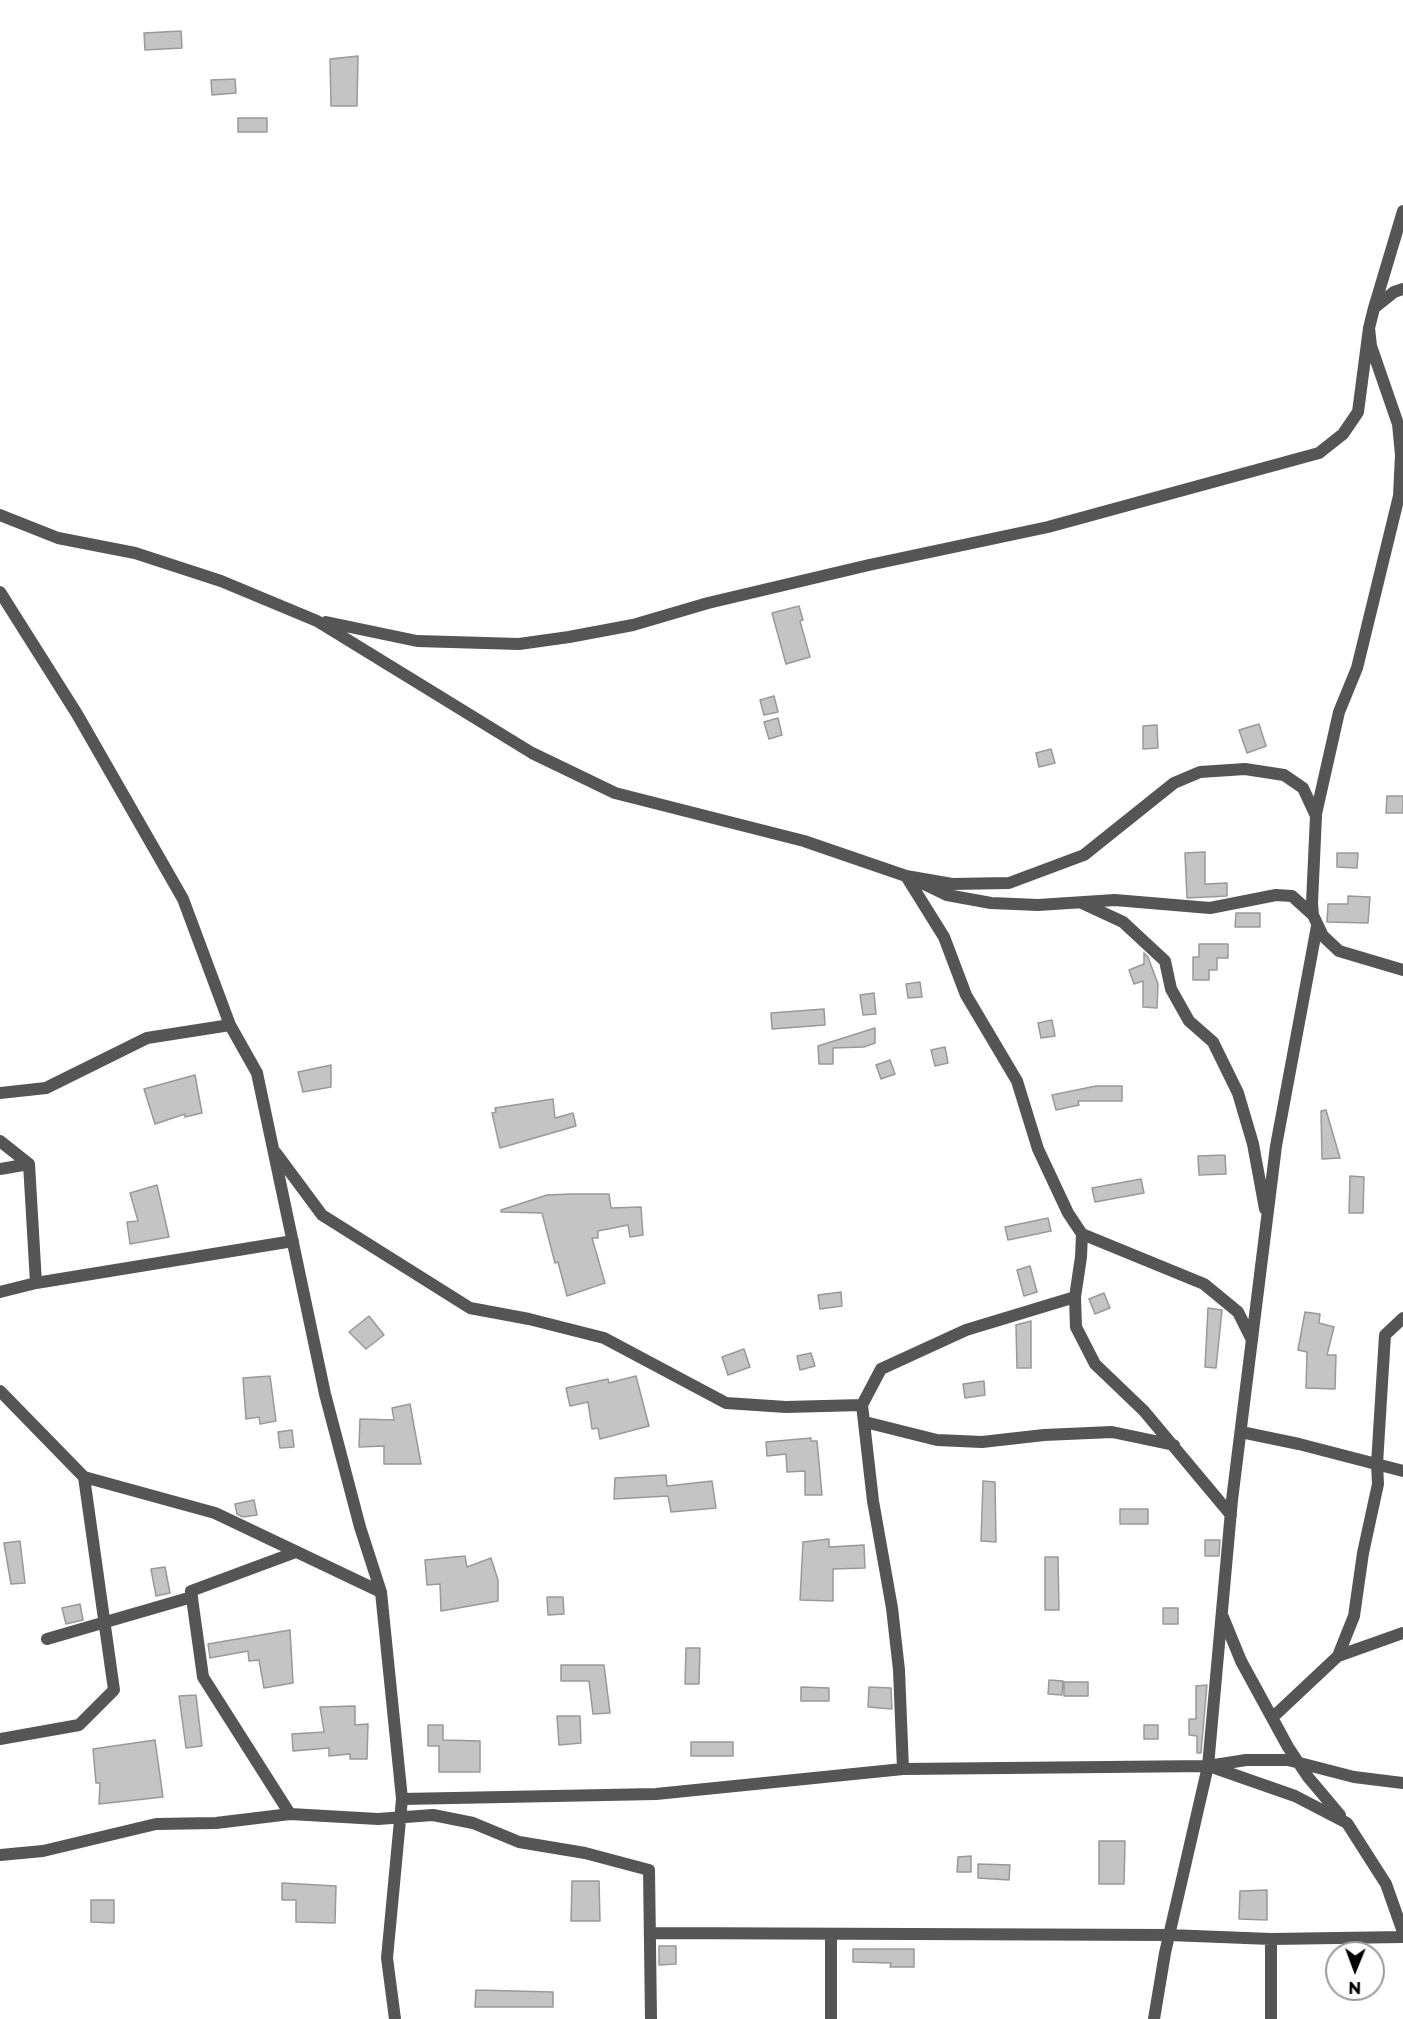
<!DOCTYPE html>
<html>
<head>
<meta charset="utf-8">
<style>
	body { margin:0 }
	#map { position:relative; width:1403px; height:2019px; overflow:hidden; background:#fff; font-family:Montserrat,sans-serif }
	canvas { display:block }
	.north { position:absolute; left:1325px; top:1941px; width:60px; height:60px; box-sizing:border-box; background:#fff; border:2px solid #999; border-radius:50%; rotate:181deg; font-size:16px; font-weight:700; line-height:24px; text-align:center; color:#000 }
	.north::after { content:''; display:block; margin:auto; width:21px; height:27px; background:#000; clip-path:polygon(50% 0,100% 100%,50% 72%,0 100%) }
</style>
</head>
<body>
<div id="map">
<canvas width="1403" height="2019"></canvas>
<div class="north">N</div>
</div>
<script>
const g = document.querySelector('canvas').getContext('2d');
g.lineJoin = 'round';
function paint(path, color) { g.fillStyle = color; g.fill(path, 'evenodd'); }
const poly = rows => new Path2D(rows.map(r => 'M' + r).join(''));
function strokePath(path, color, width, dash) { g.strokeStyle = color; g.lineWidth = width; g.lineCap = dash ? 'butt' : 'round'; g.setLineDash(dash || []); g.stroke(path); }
const building = poly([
	[181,31,182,48,145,50,144,33,181,31],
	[358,56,357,106,331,106,330,59,358,56],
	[235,79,236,93,212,95,211,80,235,79],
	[238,118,267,118,267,132,238,132,238,118],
	[799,606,803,620,800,621,810,657,786,664,772,613,799,606],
	[774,696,778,712,764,715,760,700,774,696],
	[778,718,782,735,769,739,764,722,778,718],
	[1259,724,1266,746,1247,753,1239,730,1259,724],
	[1157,725,1158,748,1143,749,1143,726,1157,725],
	[1051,749,1055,763,1039,767,1036,753,1051,749],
	[1387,796,1403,796,1403,813,1386,813,1387,796],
	[1205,852,1205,884,1227,883,1227,896,1187,898,1185,853,1205,852],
	[1337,853,1358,853,1357,868,1337,867,1337,853],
	[1348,896,1370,897,1368,923,1327,922,1328,904,1348,904,1348,896],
	[1236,913,1260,913,1260,927,1235,927,1236,913],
	[1199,944,1228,944,1228,958,1217,958,1217,970,1209,970,1209,980,1193,980,1193,957,1199,957,1199,944],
	[1144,953,1148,957,1158,984,1157,1008,1143,1007,1143,981,1134,984,1129,970,1144,964,1144,953],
	[920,982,922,997,908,998,906,984,920,982],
	[874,993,876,1014,863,1015,860,995,874,993],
	[824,1009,825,1025,772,1029,771,1013,824,1009],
	[1052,1020,1055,1036,1041,1038,1038,1023,1052,1020],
	[875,1028,875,1043,864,1047,833,1048,833,1064,819,1064,818,1046,875,1028],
	[945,1047,948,1063,935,1066,931,1050,945,1047],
	[890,1060,895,1074,881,1079,876,1065,890,1060],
	[331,1065,331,1087,303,1092,298,1072,331,1065],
	[195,1075,202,1113,185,1117,185,1114,155,1124,144,1089,195,1075],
	[1096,1086,1122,1086,1122,1101,1078,1101,1079,1105,1056,1110,1052,1095,1096,1086],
	[553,1099,555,1118,573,1113,576,1126,500,1148,492,1113,496,1112,495,1108,553,1099],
	[1326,1110,1340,1158,1322,1159,1321,1111,1326,1110],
	[1225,1155,1226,1174,1199,1175,1198,1156,1225,1155],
	[1350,1176,1364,1177,1363,1213,1349,1213,1350,1176],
	[1141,1179,1144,1193,1095,1202,1092,1188,1141,1179],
	[157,1185,169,1237,130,1244,127,1222,138,1221,130,1193,157,1185],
	[571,1194,609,1194,611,1208,641,1207,643,1235,630,1237,628,1225,598,1231,598,1238,592,1238,605,1283,567,1296,558,1262,555,1263,542,1213,501,1212,501,1210,547,1195,571,1194],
	[1048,1218,1051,1231,1008,1240,1005,1227,1048,1218],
	[1030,1266,1037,1292,1024,1296,1017,1270,1030,1266],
	[841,1292,842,1306,820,1309,818,1295,841,1292],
	[1104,1293,1110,1308,1095,1314,1089,1299,1104,1293],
	[1208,1308,1222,1310,1216,1368,1205,1367,1208,1308],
	[1305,1312,1320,1314,1319,1323,1334,1327,1327,1355,1336,1355,1335,1389,1306,1388,1307,1352,1298,1350,1305,1312],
	[369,1316,384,1335,366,1349,349,1332,369,1316],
	[1031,1321,1031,1368,1017,1368,1016,1325,1031,1321],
	[744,1349,750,1367,728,1375,722,1357,744,1349],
	[811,1353,815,1366,800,1370,797,1356,811,1353],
	[270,1376,276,1421,260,1424,259,1417,246,1419,243,1378,270,1376],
	[636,1376,649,1426,600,1439,598,1428,592,1429,588,1402,570,1406,566,1388,608,1379,609,1383,636,1376],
	[984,1381,985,1395,965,1398,963,1384,984,1381],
	[410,1404,421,1464,384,1464,384,1446,359,1447,360,1419,394,1420,392,1408,410,1404],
	[292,1430,294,1447,280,1448,278,1432,292,1430],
	[811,1438,811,1441,817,1441,822,1495,805,1495,805,1471,787,1472,786,1454,767,1456,766,1442,811,1438],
	[666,1475,667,1486,712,1481,716,1508,671,1512,668,1496,614,1499,615,1478,666,1475],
	[983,1481,995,1482,996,1542,981,1541,983,1481],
	[254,1500,257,1515,243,1517,237,1514,235,1504,254,1500],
	[1120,1509,1148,1509,1148,1524,1120,1524,1120,1509],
	[829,1539,829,1547,864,1545,865,1568,833,1569,833,1601,800,1600,803,1542,829,1539],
	[1205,1540,1220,1540,1219,1556,1205,1556,1205,1540],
	[20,1541,25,1583,11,1584,4,1543,20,1541],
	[465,1556,467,1567,491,1558,498,1580,498,1601,441,1611,440,1584,427,1585,425,1560,465,1556],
	[1045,1557,1058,1557,1059,1610,1045,1610,1045,1557],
	[165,1567,170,1593,156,1596,151,1569,165,1567],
	[547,1597,563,1597,564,1614,548,1615,547,1597],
	[80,1604,83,1620,66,1624,62,1608,80,1604],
	[1163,1608,1178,1608,1178,1624,1163,1624,1163,1608],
	[290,1630,293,1683,264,1688,259,1660,249,1661,248,1651,210,1658,208,1644,290,1630],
	[686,1648,700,1648,699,1684,685,1684,686,1648],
	[561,1665,604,1665,610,1713,593,1714,589,1681,561,1681,561,1665],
	[1049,1680,1063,1681,1062,1695,1048,1694,1049,1680],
	[1064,1682,1088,1682,1088,1696,1064,1696,1064,1682],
	[1207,1685,1201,1753,1197,1753,1197,1736,1189,1735,1189,1719,1196,1719,1196,1686,1207,1685],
	[801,1687,829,1688,829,1701,801,1701,801,1687],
	[869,1687,891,1688,892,1709,868,1707,869,1687],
	[196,1695,202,1746,186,1748,179,1696,196,1695],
	[355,1706,355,1725,368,1724,367,1759,350,1759,350,1754,329,1756,329,1748,293,1751,292,1734,324,1732,320,1707,355,1706],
	[557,1716,580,1716,581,1743,559,1745,557,1716],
	[428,1725,443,1725,443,1740,480,1741,480,1772,439,1772,439,1746,428,1746,428,1725],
	[1144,1725,1158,1725,1158,1739,1144,1739,1144,1725],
	[155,1740,163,1797,99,1804,100,1783,96,1783,93,1749,155,1740],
	[691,1742,733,1742,733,1756,691,1756,691,1742],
	[1099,1841,1125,1841,1124,1884,1099,1884,1099,1841],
	[971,1856,971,1872,957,1872,958,1857,971,1856],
	[978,1864,1010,1865,1009,1880,978,1878,978,1864],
	[572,1881,599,1881,600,1921,571,1921,572,1881],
	[282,1883,336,1886,335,1923,296,1922,296,1900,282,1900,282,1883],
	[1267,1890,1267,1920,1239,1919,1240,1891,1267,1890],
	[91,1900,114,1900,114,1923,91,1922,91,1900],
	[659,1946,676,1946,676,1964,659,1965,659,1946],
	[853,1949,914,1949,914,1967,890,1967,891,1963,853,1962,853,1949],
	[476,1990,553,1992,553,2007,475,2007,476,1990]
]);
const minor = poly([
	[1374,308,1403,211],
	[0,515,58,538,135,553,221,581,317,621,532,753,615,793,804,841,906,876,952,884,1009,883,1084,855,1174,783,1200,772,1245,769,1284,775,1303,788,1316,816,1312,903,1313,915,1323,936,1339,951,1403,970],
	[0,592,77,714,183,899,230,1025,257,1073,325,1394,360,1527,381,1592,402,1799,656,1794,903,1769,1208,1766,1246,1760,1288,1760,1354,1777,1403,1783],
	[326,622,417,641,519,644,569,637,633,625,708,603,869,565,1048,527,1319,453,1343,434,1358,412,1369,328],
	[1316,814,1339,712,1357,668,1399,496,1401,455,1398,424,1371,346,1369,328,1374,308,1394,292,1403,289],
	[922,883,947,895,991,903,1038,905,1115,900,1210,908,1276,895,1292,896,1313,915],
	[1082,903,1123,922,1165,961,1171,989,1189,1021,1213,1042,1238,1093,1253,1144,1265,1209],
	[0,1093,46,1088,147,1038,230,1025],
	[0,1141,29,1164,0,1169],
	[276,1153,322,1215,470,1308,529,1319,604,1338,726,1403,786,1407,862,1405,873,1501,892,1608,899,1670,903,1769],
	[1082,1234,1204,1284,1238,1312,1252,1340],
	[36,1283,293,1241],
	[0,1292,36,1283,29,1164],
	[1075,1297,1076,1327,1095,1364,1144,1411,1231,1515],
	[0,1391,84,1477,215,1513,381,1592],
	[862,1405,881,1369,966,1330,1075,1297,1081,1257,1082,1234,1068,1213,1038,1149,1017,1081,966,995,944,937,906,876],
	[865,1422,937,1440,982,1442,1044,1435,1112,1432,1174,1445],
	[1241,1432,1299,1444,1403,1471],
	[1223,1617,1241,1661,1288,1747,1308,1777,1340,1815],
	[47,1639,192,1597],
	[1338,1656,1403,1633],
	[1272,1718,1338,1656,1354,1616,1363,1553,1378,1484,1377,1464,1385,1335,1403,1318],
	[0,1739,79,1725,114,1690,84,1477],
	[1209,1766,1295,1796,1347,1823,1386,1884,1403,1932],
	[290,1814,203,1677,191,1591,296,1552],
	[0,1855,43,1851,156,1824,216,1823,290,1814,378,1819,433,1815,473,1823,519,1842,585,1853,649,1870,651,2019],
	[651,1933,1169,1935,1271,1939,1403,1937],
	[395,2019,387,1958,402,1799],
	[831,2019,831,1934],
	[1154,2019,1165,1953,1208,1766,1232,1500,1276,1146,1317,926],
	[1271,2019,1271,1939]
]);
paint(building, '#c4c4c4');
strokePath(building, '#999', 1.5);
strokePath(minor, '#555', 12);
</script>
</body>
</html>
